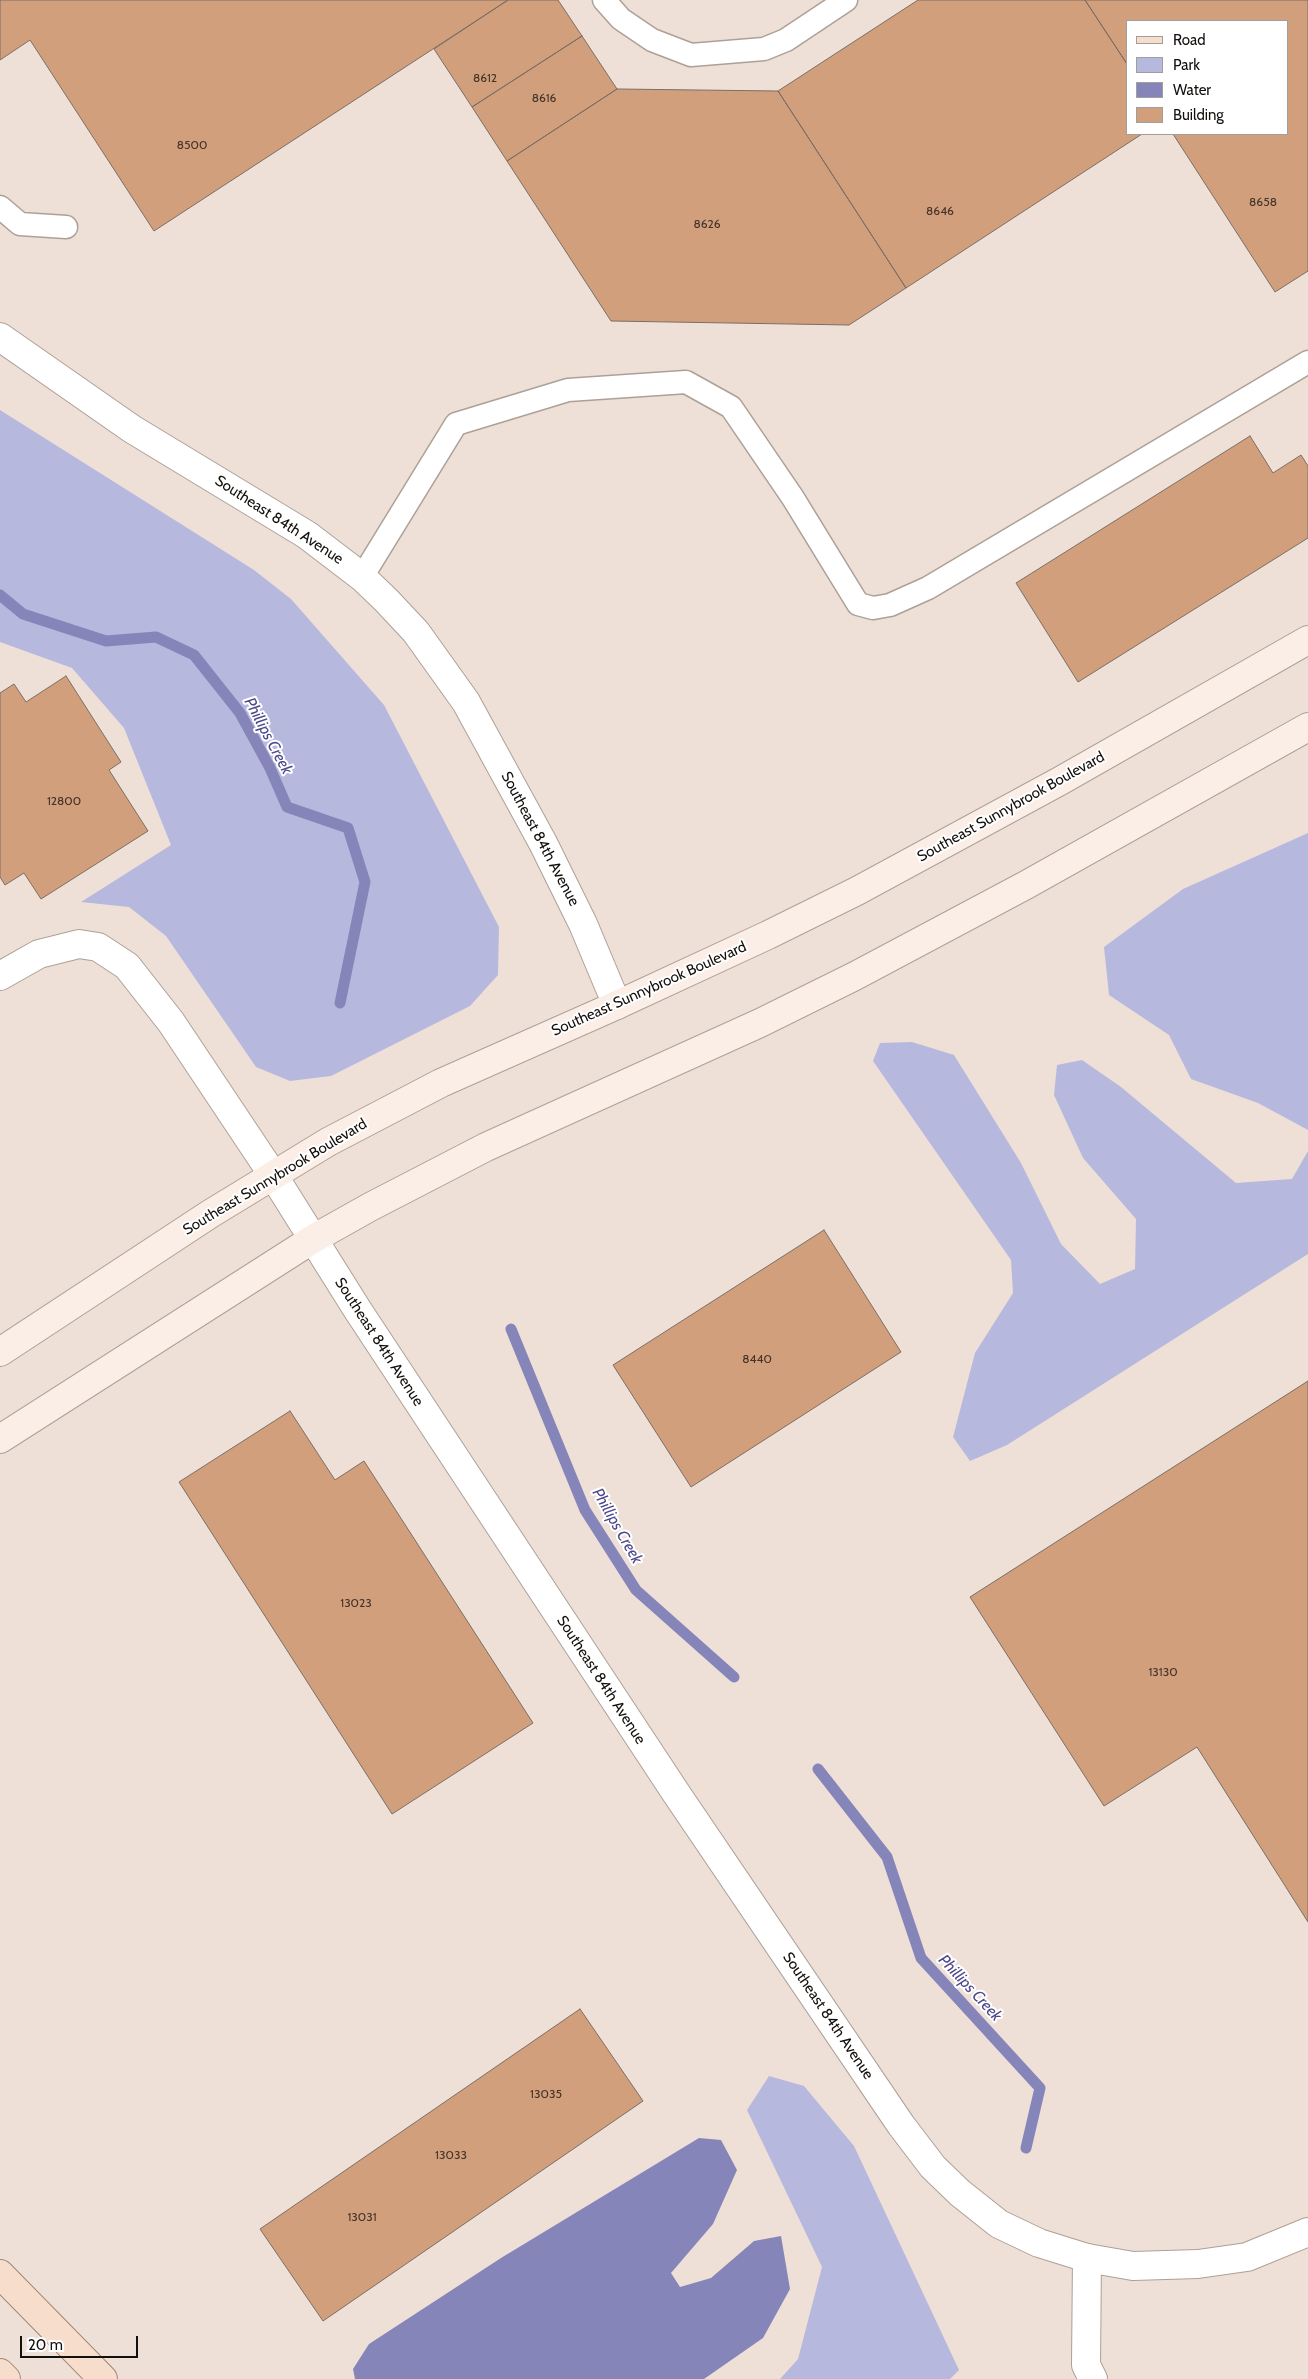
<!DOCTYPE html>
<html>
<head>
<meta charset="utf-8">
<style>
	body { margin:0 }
	#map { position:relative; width:1308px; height:2379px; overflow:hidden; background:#eee0d7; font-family:Cabin,sans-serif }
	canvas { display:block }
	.legend { position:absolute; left:1126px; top:20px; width:162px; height:115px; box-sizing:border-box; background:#fff; border:1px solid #a19f9e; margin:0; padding:6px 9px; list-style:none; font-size:15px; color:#130f0c }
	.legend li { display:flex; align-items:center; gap:10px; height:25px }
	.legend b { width:25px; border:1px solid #a19f9e }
	.scale { position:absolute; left:20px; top:2336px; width:118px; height:22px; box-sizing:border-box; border:2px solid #130f0c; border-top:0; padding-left:6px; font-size:15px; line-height:18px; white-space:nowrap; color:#130f0c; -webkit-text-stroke:4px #fff; paint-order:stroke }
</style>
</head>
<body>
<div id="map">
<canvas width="1308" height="2379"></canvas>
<ul class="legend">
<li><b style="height:6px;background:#f7ddcc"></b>Road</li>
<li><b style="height:14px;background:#b7b8dd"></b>Park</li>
<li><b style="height:14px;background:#8685b9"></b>Water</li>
<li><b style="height:14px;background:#d29f7c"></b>Building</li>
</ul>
<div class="scale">20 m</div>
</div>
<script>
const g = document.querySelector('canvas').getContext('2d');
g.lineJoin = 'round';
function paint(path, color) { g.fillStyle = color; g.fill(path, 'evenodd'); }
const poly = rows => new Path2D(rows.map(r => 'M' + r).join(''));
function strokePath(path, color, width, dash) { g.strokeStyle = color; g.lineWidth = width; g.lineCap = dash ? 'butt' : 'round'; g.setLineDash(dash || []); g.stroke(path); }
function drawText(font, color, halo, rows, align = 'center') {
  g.font = font + ' Cabin,sans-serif'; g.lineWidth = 4; g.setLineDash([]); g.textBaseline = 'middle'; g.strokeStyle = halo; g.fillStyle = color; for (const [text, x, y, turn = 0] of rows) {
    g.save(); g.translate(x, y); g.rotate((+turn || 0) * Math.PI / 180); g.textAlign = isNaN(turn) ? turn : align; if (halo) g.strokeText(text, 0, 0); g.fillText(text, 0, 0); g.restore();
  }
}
const green = poly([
	[0,410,254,570,291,599,384,705,499,927,498,975,470,1006,331,1076,290,1081,256,1067,166,936,129,907,81,902,171,845,124,728,72,668,0,642],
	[1308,833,1308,1130,1258,1103,1191,1079,1169,1035,1109,995,1104,947,1183,889],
	[912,1042,954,1055,1021,1163,1061,1244,1100,1284,1135,1269,1136,1219,1083,1158,1054,1095,1057,1065,1082,1060,1121,1087,1236,1183,1292,1179,1308,1151,1308,1254,1007,1445,970,1461,953,1437,975,1353,1013,1293,1011,1260,873,1061,880,1043],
	[769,2076,804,2086,854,2146,959,2370,950,2379,780,2379,798,2359,822,2267,747,2110]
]);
const water = poly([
	[699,2138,721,2140,737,2170,713,2224,671,2273,680,2287,711,2278,754,2241,781,2236,790,2289,763,2338,704,2379,355,2379,353,2369,369,2344,501,2258]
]);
const stream = poly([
	[0,595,23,614,106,641,156,637,194,655,240,713,270,768,287,807,348,828,365,882,340,1003],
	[511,1329,585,1510,636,1590,734,1677],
	[818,1769,887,1857,921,1958,1040,2088,1026,2148]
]);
const building = poly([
	[0,0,508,0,154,231,30,40,0,60,0,0],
	[508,0,558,0,582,36,472,107,434,49,508,0],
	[918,0,1085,0,1127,64,1127,134,1142,134,906,288,778,91,918,0],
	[1085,0,1308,0,1308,271,1275,292,1173,134,1287,134,1287,21,1127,21,1127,64,1085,0],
	[582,36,617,89,507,161,472,107,582,36],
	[617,89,778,91,906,288,849,325,611,321,507,161,617,89],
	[1250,436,1273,473,1301,455,1308,466,1308,538,1078,682,1016,583,1250,436],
	[66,676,121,762,109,770,148,831,41,899,24,873,5,885,0,877,0,693,14,684,26,702,66,676],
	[824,1230,901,1352,691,1487,613,1365,824,1230],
	[1308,1381,1308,1922,1197,1747,1104,1806,970,1597,1308,1381],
	[290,1411,335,1480,364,1461,533,1723,392,1814,179,1482,290,1411],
	[580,2009,643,2101,323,2321,260,2229,580,2009]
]);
const service = poly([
	[604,0,621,19,652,40,691,55,764,49,786,40,846,0],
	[0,207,20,224,66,227],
	[362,577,456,424,568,390,686,382,731,407,793,498,858,604,873,608,890,605,928,588,1308,362]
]);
const minor = poly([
	[0,976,39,954,79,944,98,947,127,966,171,1022,273,1175],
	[1087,2258,1086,2365,1093,2379]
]);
const tertiary = poly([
	[0,337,132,429,307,535,362,577,386,600,416,632,466,702,543,843,583,924,617,1005],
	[273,1175,357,1309,676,1793,901,2125,933,2167,960,2193,999,2224,1039,2243,1087,2258,1133,2266,1198,2264,1247,2257,1308,2232]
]);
const secondary = poly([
	[0,1352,210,1214,328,1142,441,1083,617,1005,768,935,857,891,1060,781,1308,640],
	[0,1439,313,1239,370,1207,486,1147,760,1023,855,976,1026,885,1308,727]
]);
const primary = poly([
	[0,2274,103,2379],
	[0,2373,6,2379]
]);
const numberNames = [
	["8612",485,78],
	["8616",544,98],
	["8500",192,145],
	["8658",1263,202],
	["8646",940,211],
	["8626",707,224],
	["12800",64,801],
	["8440",757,1359],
	["13023",356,1603],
	["13130",1163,1672],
	["13035",546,2094],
	["13033",451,2155],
	["13031",362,2217]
];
const streetNames = [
	["Southeast 84th Avenue",279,520,33],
	["Southeast Sunnybrook Boulevard",1011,807,-29],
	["Southeast 84th Avenue",540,839,62],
	["Southeast Sunnybrook Boulevard",649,989,-24],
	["Southeast Sunnybrook Boulevard",275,1177,-31],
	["Southeast 84th Avenue",379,1342,57],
	["Southeast 84th Avenue",601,1680,57],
	["Southeast 84th Avenue",828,2016,56]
];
const waterNames = [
	["Phillips Creek",268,736,62],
	["Phillips Creek",617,1526,60],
	["Phillips Creek",970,1988,47]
];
paint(green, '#b7b8dd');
paint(water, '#8685b9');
strokePath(stream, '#8685b9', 11);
paint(building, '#d29f7c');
strokePath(building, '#7a6e66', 1);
strokePath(service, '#ada097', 25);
strokePath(minor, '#ada097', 30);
strokePath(tertiary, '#ada097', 30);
strokePath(secondary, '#ada097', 30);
strokePath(primary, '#a38773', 30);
strokePath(service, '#fff', 22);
strokePath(minor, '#fff', 28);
strokePath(tertiary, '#fff', 28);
strokePath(secondary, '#fbeee6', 28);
strokePath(primary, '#f7ddcc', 28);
drawText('12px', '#433328', null, numberNames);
drawText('15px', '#130f0c', '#fff', streetNames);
drawText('italic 16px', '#4e498c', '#fff', waterNames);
</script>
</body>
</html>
